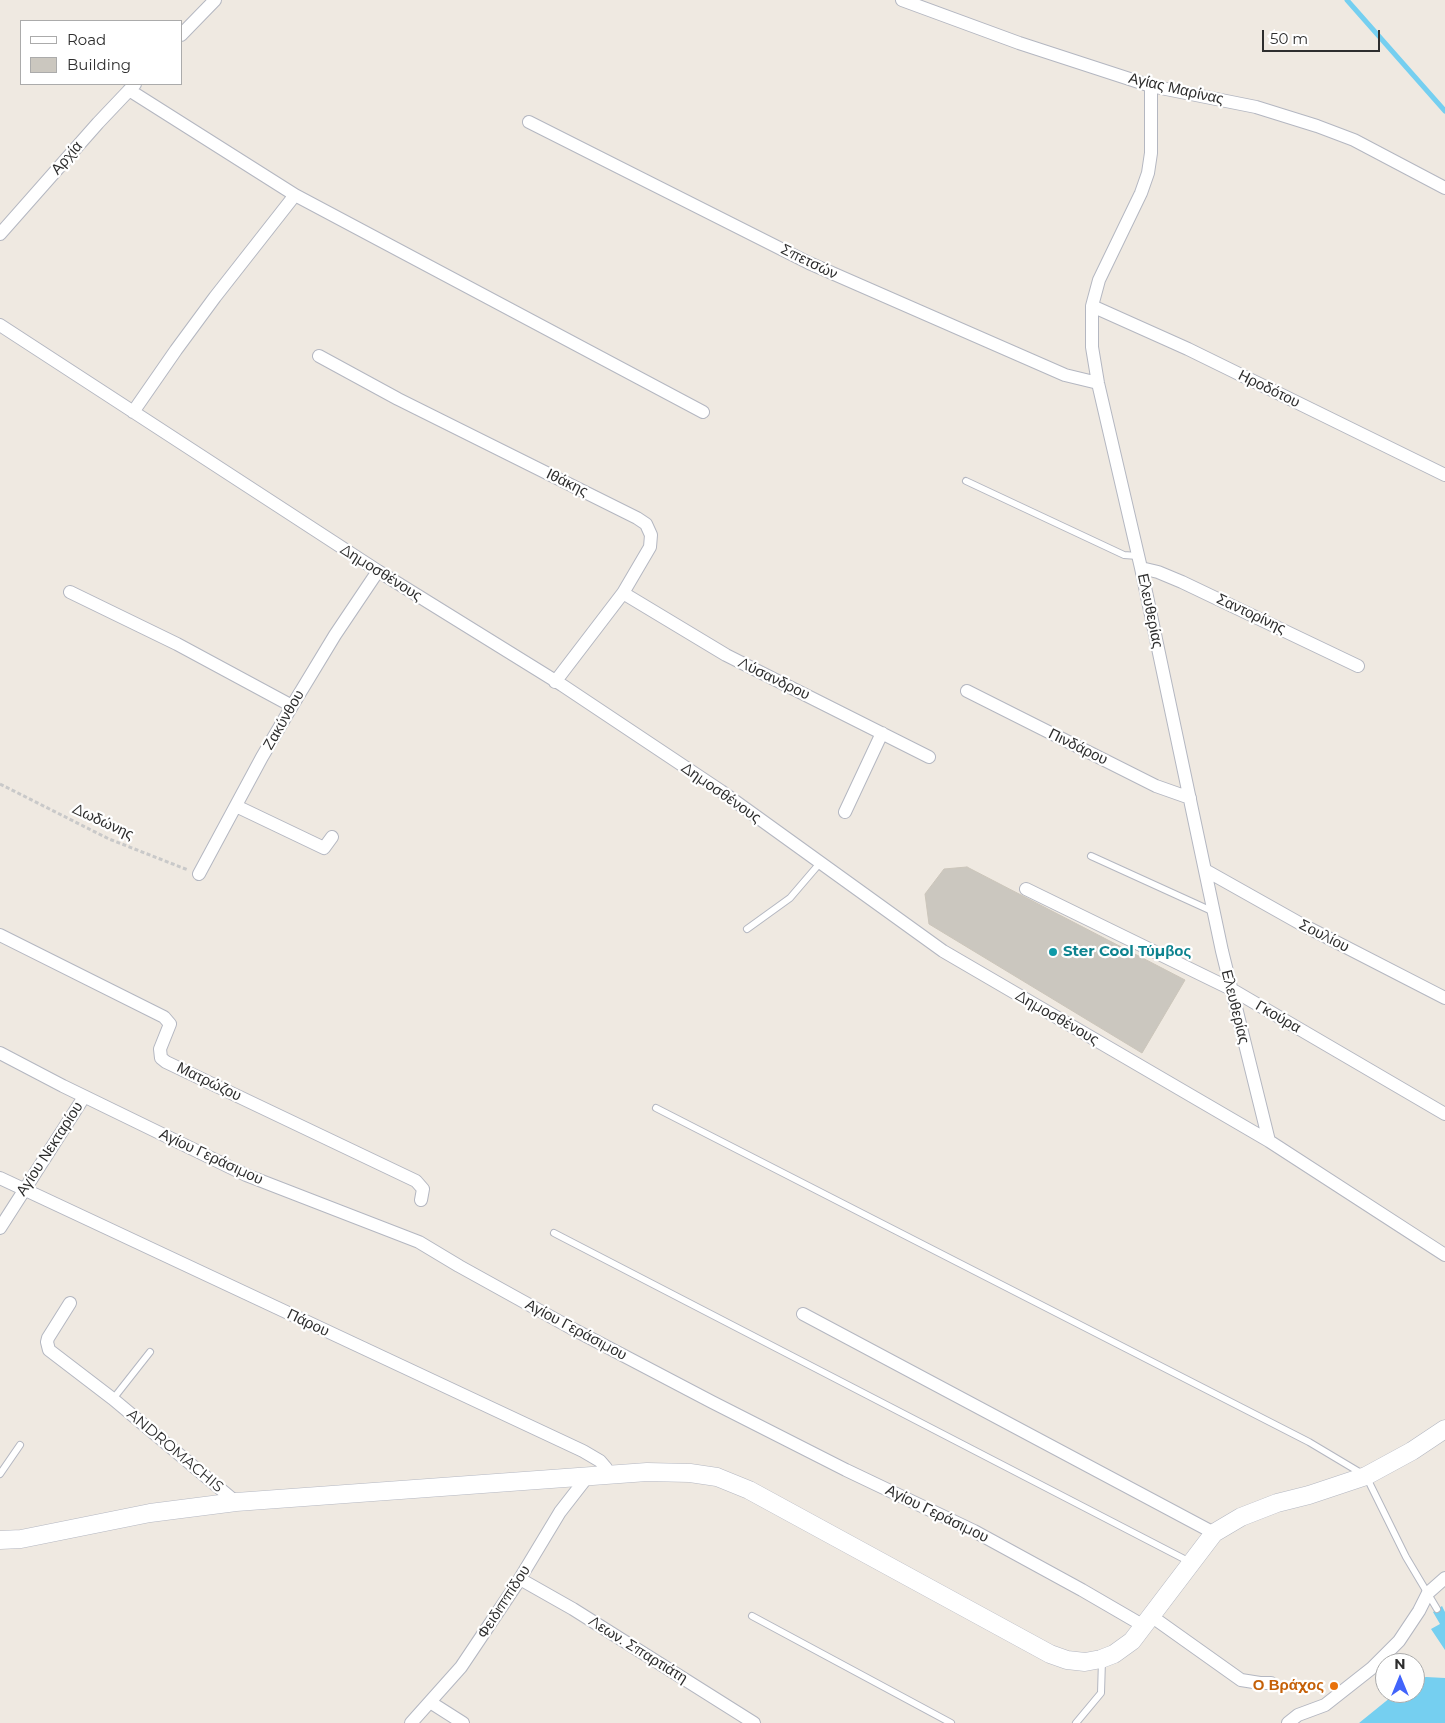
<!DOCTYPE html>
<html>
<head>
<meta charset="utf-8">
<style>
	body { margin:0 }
	#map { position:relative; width:1445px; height:1723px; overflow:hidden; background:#efe9e1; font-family:Montserrat,sans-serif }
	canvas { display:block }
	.legend { position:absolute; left:20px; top:20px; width:162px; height:65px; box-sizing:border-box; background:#fff; border:1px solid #ababab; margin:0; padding:6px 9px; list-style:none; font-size:15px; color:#2e2e2e }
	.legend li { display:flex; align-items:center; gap:10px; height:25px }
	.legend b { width:25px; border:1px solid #ababab }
	.north { position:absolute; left:1375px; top:1653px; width:50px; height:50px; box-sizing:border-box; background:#fff; border:1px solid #ababab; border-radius:50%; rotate:0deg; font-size:14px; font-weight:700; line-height:20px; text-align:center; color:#2e2e2e }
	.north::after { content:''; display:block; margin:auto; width:18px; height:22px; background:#4264fb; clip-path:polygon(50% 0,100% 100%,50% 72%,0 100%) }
	.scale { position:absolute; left:1262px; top:30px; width:118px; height:22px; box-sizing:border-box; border:2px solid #2e2e2e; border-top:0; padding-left:6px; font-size:15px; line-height:18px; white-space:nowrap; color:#2e2e2e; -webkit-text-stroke:4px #fff; paint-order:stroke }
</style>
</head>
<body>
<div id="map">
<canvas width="1445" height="1723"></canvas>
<ul class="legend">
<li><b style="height:6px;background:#fff"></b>Road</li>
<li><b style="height:14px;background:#cbc7bf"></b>Building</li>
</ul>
<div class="north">N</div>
<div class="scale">50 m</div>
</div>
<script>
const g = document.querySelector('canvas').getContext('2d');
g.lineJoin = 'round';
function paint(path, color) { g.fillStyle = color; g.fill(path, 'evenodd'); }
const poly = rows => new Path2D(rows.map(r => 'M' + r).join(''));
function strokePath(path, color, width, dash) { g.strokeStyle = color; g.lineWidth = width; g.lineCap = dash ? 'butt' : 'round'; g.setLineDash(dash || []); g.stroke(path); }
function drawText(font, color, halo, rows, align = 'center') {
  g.font = font + ' Montserrat,sans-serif'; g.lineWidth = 4.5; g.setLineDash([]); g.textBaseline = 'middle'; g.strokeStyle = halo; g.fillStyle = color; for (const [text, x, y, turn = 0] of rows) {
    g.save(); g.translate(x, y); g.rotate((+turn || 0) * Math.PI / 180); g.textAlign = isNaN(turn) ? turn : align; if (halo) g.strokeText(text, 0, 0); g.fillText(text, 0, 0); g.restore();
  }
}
const water = poly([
	[1442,1606,1445,1612,1445,1650,1431,1629,1440,1624,1433,1612],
	[1426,1677,1445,1678,1445,1723,1359,1723,1396,1693,1415,1693,1415,1680]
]);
const stream = poly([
	[1347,0,1445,111]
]);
const building = poly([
	[967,867,1185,980,1142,1053,929,924,925,894,944,869,967,867]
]);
const path = poly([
	[0,784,109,839,188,870]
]);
const lane = poly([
	[966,481,1124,555,1138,556],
	[1091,856,1214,912],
	[747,929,790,898,820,863],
	[656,1108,1309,1442,1366,1476,1406,1557,1437,1609],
	[554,1233,1190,1562],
	[113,1399,150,1352],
	[0,1474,20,1445],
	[752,1616,951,1723],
	[1076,1723,1101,1693,1102,1660]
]);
const street = poly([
	[902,0,1019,43,1151,86,1256,107,1317,126,1354,140,1445,188],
	[181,35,215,0],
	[1151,86,1151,153,1148,173,1141,193,1099,280,1092,306,1092,347,1098,383,1141,568,1222,951,1269,1141],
	[129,90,295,195,703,412],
	[529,122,809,263,1065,375,1098,383],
	[0,234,98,123,135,84],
	[1092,306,1188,349,1445,475],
	[0,325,378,571,562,685,721,791,943,951,1269,1141,1445,1255],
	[319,356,398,399,637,518,646,524,651,535,650,547,623,593,555,682],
	[133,412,176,350,215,297,295,195],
	[1141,568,1158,572,1182,582,1358,666],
	[70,592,177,644,292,706],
	[623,593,726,655,929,757],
	[967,691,1156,786,1190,798],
	[236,806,324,848,332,837],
	[845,812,882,733],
	[1205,870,1301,924,1445,998],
	[199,874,262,757,292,706,335,635,378,571],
	[1026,889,1231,989,1445,1114],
	[0,935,164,1017,170,1024,160,1049,161,1058,166,1062,416,1181,423,1189,421,1200],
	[0,1053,63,1086,246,1175,419,1242,459,1266,571,1328,712,1402,846,1470,974,1531,1082,1590,1144,1626],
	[0,1178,583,1451,600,1461,606,1468,608,1475],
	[0,1228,84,1097],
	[70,1303,48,1338,47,1342,49,1350,113,1399,236,1502],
	[803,1314,1214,1533],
	[520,1579,573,1609,754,1723],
	[1151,1616,1241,1680,1260,1683,1271,1683],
	[430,1702,463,1723],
	[411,1723,461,1667,516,1585,560,1512,588,1476],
	[1288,1723,1298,1715,1325,1705,1372,1668,1399,1641,1419,1611,1428,1593,1445,1578]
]);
const secondary = poly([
	[0,1540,21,1539,150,1513,236,1502,647,1472,690,1473,717,1477,749,1490,1050,1654,1067,1660,1085,1662,1101,1659,1114,1654,1132,1641,1214,1533,1241,1517,1277,1503,1309,1495,1366,1476,1412,1451,1445,1429]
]);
const markers = [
	[1053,952,5,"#0f9aa8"],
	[1334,1686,5,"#e8710a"]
];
const streetNames = [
	["Αγίας Μαρίνας",1176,89,13],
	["Αρχία",67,158,-49],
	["Σπετσών",809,262,26],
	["Ηροδότου",1269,389,26],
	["Ιθάκης",567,483,26],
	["Δημοσθένους",381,573,32],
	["Ελευθερίας",1150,611,78],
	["Σαντορίνης",1251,614,25],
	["Λύσανδρου",774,679,26],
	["Ζακύνθου",284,720,-60],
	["Πινδάρου",1078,747,26],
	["Δημοσθένους",721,793,35],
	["Δωδώνης",103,822,25],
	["Σουλίου",1324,936,27],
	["Ελευθερίας",1235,1007,76],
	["Γκούρα",1278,1017,30],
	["Δημοσθένους",1057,1018,30],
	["Ματρώζου",209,1082,26],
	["Αγίου Νεκταρίου",50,1149,-57],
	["Αγίου Γεράσιμου",211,1157,25],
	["Πάρου",308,1323,25],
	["Αγίου Γεράσιμου",576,1330,28],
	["ANDROMACHIS",175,1451,40],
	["Αγίου Γεράσιμου",937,1514,26],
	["Φειδιππίδου",504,1602,-57],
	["Λεων. Σπαρτιάτη",638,1650,32]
];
const cultureNames = [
	["Ster Cool Τύμβος",1063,952]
];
const foodNames = [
	["Ο Βράχος",1324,1686]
];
paint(water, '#75cff0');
strokePath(stream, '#75cff0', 5);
paint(building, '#cbc7bf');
strokePath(building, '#cbc5ba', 1);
strokePath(lane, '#b4b7c1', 8);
strokePath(street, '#b4b7c1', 14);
strokePath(secondary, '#b4b7c1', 19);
strokePath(path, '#c9c9c9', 3, [4, 2.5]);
strokePath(lane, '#fff', 6);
strokePath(street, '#fff', 12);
strokePath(secondary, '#fff', 18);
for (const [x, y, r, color] of markers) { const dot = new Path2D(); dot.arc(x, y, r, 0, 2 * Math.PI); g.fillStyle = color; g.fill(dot); strokePath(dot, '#fff', 2); }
drawText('15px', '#2e2e2e', '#fff', streetNames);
drawText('bold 15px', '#0d838f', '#fff', cultureNames, 'left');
drawText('bold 15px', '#c56008', '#fff', foodNames, 'right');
</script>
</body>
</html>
